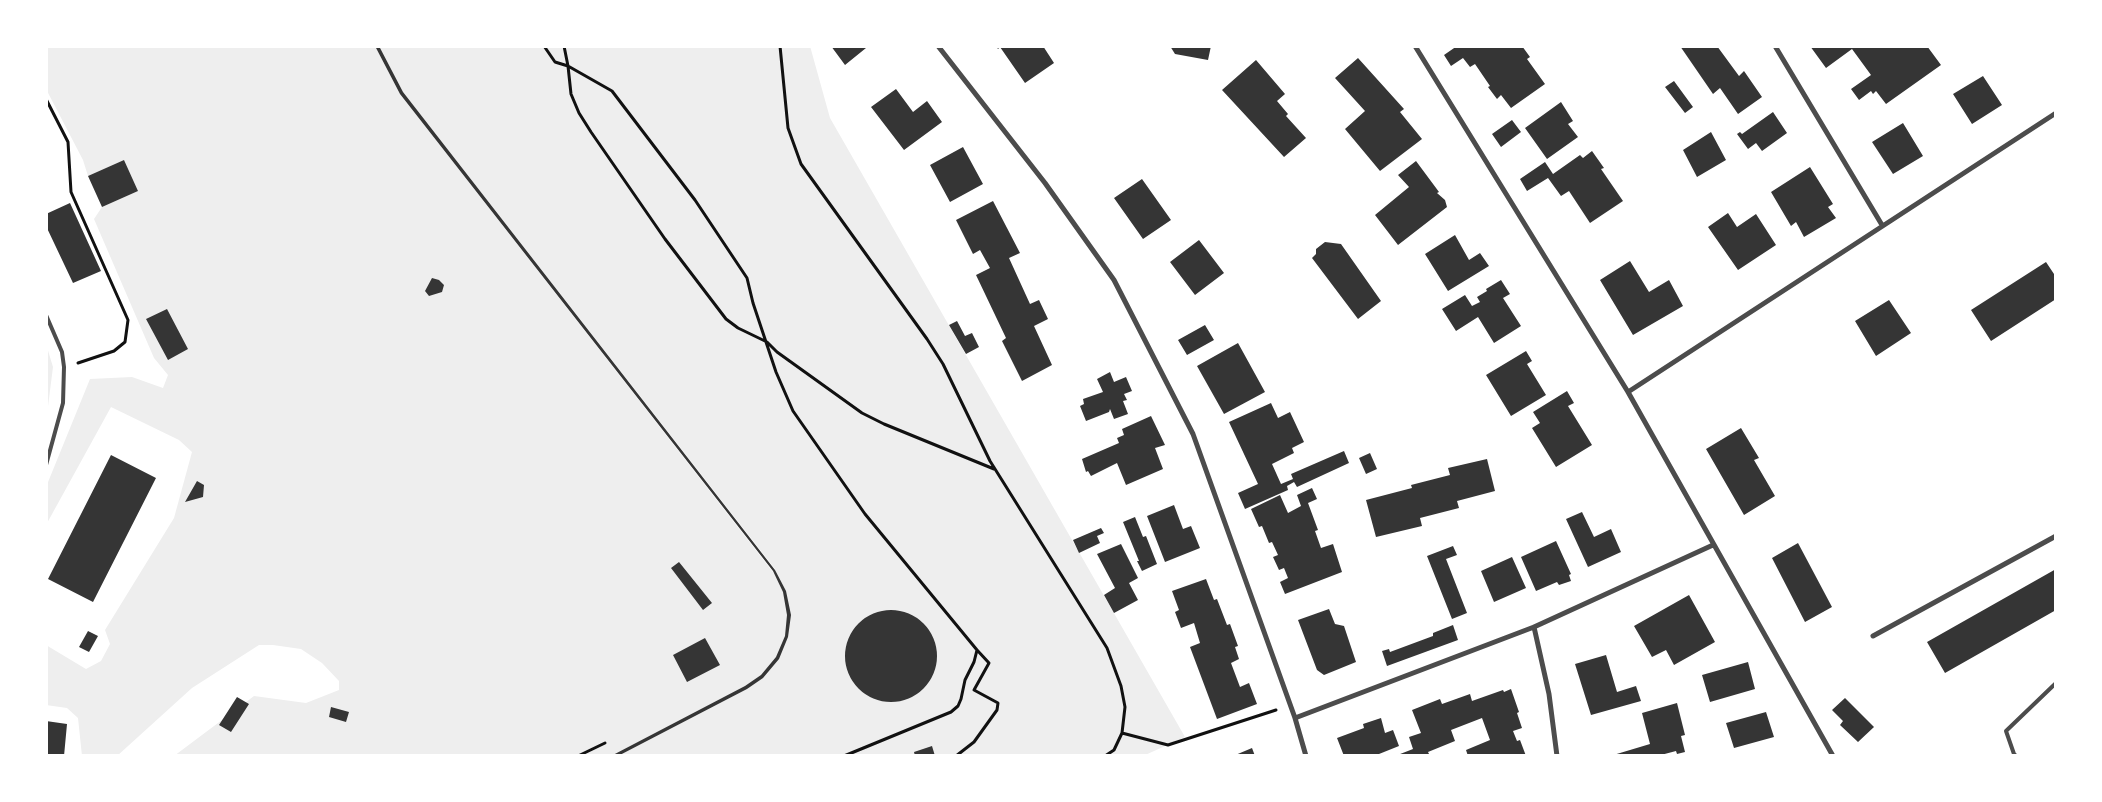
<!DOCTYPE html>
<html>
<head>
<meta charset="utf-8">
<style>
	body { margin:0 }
	#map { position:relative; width:2102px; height:802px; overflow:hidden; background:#fff; font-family:Quicksand,sans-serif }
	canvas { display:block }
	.frame { position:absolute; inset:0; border:48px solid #fff; pointer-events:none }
</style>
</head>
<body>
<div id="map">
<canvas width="2102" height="802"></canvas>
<div class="frame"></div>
</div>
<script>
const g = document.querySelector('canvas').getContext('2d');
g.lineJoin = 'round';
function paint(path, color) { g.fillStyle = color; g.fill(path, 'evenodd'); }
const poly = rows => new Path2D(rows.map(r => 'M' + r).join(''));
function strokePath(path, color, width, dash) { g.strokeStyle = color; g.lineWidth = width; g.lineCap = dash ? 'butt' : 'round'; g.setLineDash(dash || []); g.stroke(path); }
const green = poly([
	[46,46,375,46,400,94,776,576,775,569,403,92,378,46,810,46,830,118,1185,737,1143,756,618,756,747,689,752,683,611,756,174,756,254,696,306,703,339,690,339,681,322,663,301,649,273,645,259,645,192,688,117,756,82,756,78,718,67,708,46,705,46,645,86,669,101,661,110,644,105,630,174,518,192,452,179,440,111,407,46,525,46,487,90,379,132,377,163,388,168,375,154,358,94,219,102,207,138,191,124,160,88,176,83,160,46,89],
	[46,344,53,367,46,422]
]);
const building = poly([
	[375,46,379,46,403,92,775,570,786,591,791,615,788,637,779,659,763,678,747,689,618,756,611,756,745,686,761,675,776,657,785,636,787,615,783,592,773,571,400,94],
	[831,46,865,46,866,48,845,65],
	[996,46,1043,46,1054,63,1025,83,1000,47,998,49],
	[1170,46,1211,46,1208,60,1175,54],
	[1457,46,1522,46,1530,57,1527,59,1545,84,1511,108,1501,95,1497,99,1488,87,1490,86,1475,64,1470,67,1463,58,1451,66,1444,55],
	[1680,46,1717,46,1739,76,1744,71,1762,97,1738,114,1720,88,1713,94],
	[1810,46,1927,46,1941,65,1886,104,1876,91,1873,94,1871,91,1859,100,1851,89,1871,75,1852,49,1826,68],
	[1358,58,1404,109,1400,112,1422,139,1380,171,1345,129,1365,111,1335,78],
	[1256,60,1285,94,1277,101,1288,114,1286,116,1306,138,1284,157,1222,90],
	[1983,76,2002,105,1972,124,1953,94],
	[1674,81,1693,107,1685,113,1665,87],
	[896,89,913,112,927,101,942,122,904,150,871,107],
	[1561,102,1573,121,1568,124,1578,137,1547,159,1525,128],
	[1773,112,1787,133,1762,151,1756,143,1748,149,1737,134,1740,132,1742,134],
	[1512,120,1521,132,1501,147,1492,134],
	[1903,123,1923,156,1893,174,1872,142],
	[1711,132,1726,160,1697,177,1683,150],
	[963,147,983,184,950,202,930,165],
	[1592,151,1604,168,1601,169,1623,201,1590,223,1569,191,1561,196,1548,178,1527,191,1520,179,1545,162,1553,174,1580,155,1583,158],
	[124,160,138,191,102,207,88,176],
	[1416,161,1439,192,1437,193,1445,200,1447,207,1398,245,1375,215,1409,187,1398,175],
	[1810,167,1833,204,1828,207,1836,218,1804,237,1796,222,1791,226,1771,192],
	[1142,179,1171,220,1143,239,1114,198],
	[993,201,1020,253,1009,258,1030,304,1039,300,1048,319,1034,326,1052,365,1022,381,1002,341,1006,338,976,275,990,268,980,250,973,254,956,220],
	[70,203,101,271,73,283,46,226,46,214],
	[1728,213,1737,227,1756,214,1776,245,1738,270,1708,227],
	[1455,235,1469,260,1480,253,1489,266,1448,291,1425,254],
	[1199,240,1224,273,1195,295,1170,262],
	[1325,242,1341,244,1381,301,1358,319,1312,258,1316,254,1316,249],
	[1630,261,1649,292,1669,280,1683,306,1633,335,1600,280],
	[2046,262,2056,277,2056,299,1991,341,1971,310],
	[432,278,439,280,444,285,442,292,429,296,425,291],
	[1501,280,1510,294,1503,298,1521,326,1494,343,1478,317,1456,331,1442,309,1465,295,1472,306,1480,302,1477,297,1487,291,1486,289],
	[1889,300,1911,333,1876,356,1855,321],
	[167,309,188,349,168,360,146,319],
	[957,321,965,336,972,333,979,347,966,354,949,325],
	[1205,325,1214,340,1187,355,1178,340],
	[1238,343,1265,392,1224,414,1197,366],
	[1526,351,1532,361,1527,364,1546,395,1511,416,1486,375],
	[1110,372,1114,382,1126,377,1132,391,1124,394,1127,400,1123,401,1128,414,1114,419,1110,409,1109,412,1086,421,1080,406,1084,404,1083,399,1103,392,1097,379],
	[1567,391,1574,403,1568,406,1592,445,1556,467,1532,428,1540,423,1533,412],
	[1271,403,1278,418,1290,412,1304,442,1292,448,1294,453,1272,464,1281,484,1293,479,1291,474,1344,451,1349,463,1297,487,1294,482,1287,486,1288,490,1245,509,1238,493,1258,484,1229,422],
	[1151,416,1165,445,1155,448,1163,469,1126,485,1117,463,1091,476,1088,471,1086,472,1082,459,1119,443,1117,438,1124,435,1122,429],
	[1741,428,1759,458,1754,460,1775,496,1744,515,1706,449],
	[1370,453,1377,469,1366,474,1359,458],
	[111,455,156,478,93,602,48,579],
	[1487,459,1495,491,1457,501,1459,508,1420,518,1422,526,1376,537,1366,500,1412,488,1411,485,1450,475,1448,468],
	[197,481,204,485,203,497,185,502],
	[1312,488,1317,499,1308,503,1318,530,1315,531,1321,548,1333,544,1342,572,1285,594,1280,582,1288,578,1284,568,1279,570,1273,557,1278,555,1272,542,1269,543,1262,526,1259,527,1251,509,1280,495,1288,513,1301,506,1297,495],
	[1174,505,1183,529,1191,526,1200,548,1165,562,1147,516],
	[1582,512,1594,537,1611,529,1621,552,1588,567,1566,519],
	[1135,517,1143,537,1146,536,1157,564,1142,571,1137,561,1139,561,1123,522],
	[1101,528,1104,533,1097,536,1100,543,1079,553,1073,540],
	[1556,541,1571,574,1569,575,1571,581,1559,585,1557,582,1536,591,1521,557],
	[1798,543,1832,607,1805,622,1772,558],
	[1121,544,1138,578,1129,583,1138,600,1114,613,1104,595,1115,588,1097,554],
	[1453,546,1457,555,1446,559,1467,613,1452,619,1427,556],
	[1512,557,1526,588,1494,602,1481,571],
	[679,562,712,603,703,610,671,568],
	[2056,569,2056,610,1945,673,1927,642],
	[1206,579,1214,600,1217,599,1227,625,1230,624,1238,646,1235,647,1239,659,1231,663,1240,687,1249,683,1257,704,1217,719,1190,647,1200,643,1194,623,1181,628,1175,612,1179,610,1172,591],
	[1689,595,1715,642,1674,665,1666,650,1652,657,1634,626],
	[1329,609,1335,624,1344,626,1356,662,1324,675,1317,670,1298,620],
	'845 656a46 46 0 1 1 92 0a46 46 0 1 1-92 0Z',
	[1453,625,1458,640,1387,666,1382,651,1389,649,1390,652,1433,636,1433,633],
	[88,631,98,636,89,652,79,647],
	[705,638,720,665,687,682,673,655],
	[1606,655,1617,692,1636,686,1641,701,1591,715,1575,664],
	[1748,662,1755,689,1710,702,1702,675],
	[1511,689,1519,712,1517,713,1522,728,1513,731,1517,741,1520,740,1526,756,1468,756,1466,750,1490,740,1482,718,1451,730,1455,741,1428,752,1429,754,1423,756,1395,756,1413,749,1409,737,1421,733,1412,710,1440,699,1442,704,1470,694,1472,701,1503,690,1504,692],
	[237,697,249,704,231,732,219,725],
	[1845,698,1874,727,1858,742,1840,725,1843,721,1832,710],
	[1677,703,1685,735,1681,736,1685,752,1677,754,1676,751,1657,756,1610,756,1650,744,1642,713],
	[331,707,349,712,346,722,329,717],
	[1766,712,1774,737,1734,748,1726,723],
	[1381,718,1385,733,1393,730,1399,746,1374,756,1344,756,1337,738,1364,728,1363,724],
	[46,721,67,724,64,756,46,756],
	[932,746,935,756,915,756,914,752],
	[1252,748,1255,756,1233,756]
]);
const path = poly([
	[544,46,555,62,568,66,571,94,579,113,591,132,665,239,726,319,738,328,767,342,777,352,862,413,884,424,994,469],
	[564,46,568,66,612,91,695,200,747,278,753,303,776,372,793,411,865,514,977,650,974,662,965,680,961,699,958,706,951,712,844,756],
	[780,46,788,128,801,164,927,339,943,364,990,461,1107,648,1121,686,1125,707,1122,733,1114,750,1105,756],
	[46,99,68,142,71,192,128,320,125,342,114,351,78,363],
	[1122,733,1168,745,1276,710],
	[578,756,605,743],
	[956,756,974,742,997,710,998,703,974,690,989,663,977,650]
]);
const service = poly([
	[46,315,62,352,64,367,63,403,46,465],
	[2016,756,2014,754,2006,731,2056,683]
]);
const minor = poly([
	[938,46,1045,183,1114,280,1193,434,1295,718,1306,756],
	[1415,46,1628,392,1833,756],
	[1775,46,1882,225],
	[1628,392,2056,113],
	[1534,627,1549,694,1557,756],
	[1873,636,2056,536],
	[1295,718,1534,627,1713,545]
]);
paint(green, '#eee');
paint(building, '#353535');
strokePath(path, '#111', 3);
strokePath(service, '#4c4c4c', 4);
strokePath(minor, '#4c4c4c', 5);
</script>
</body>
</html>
